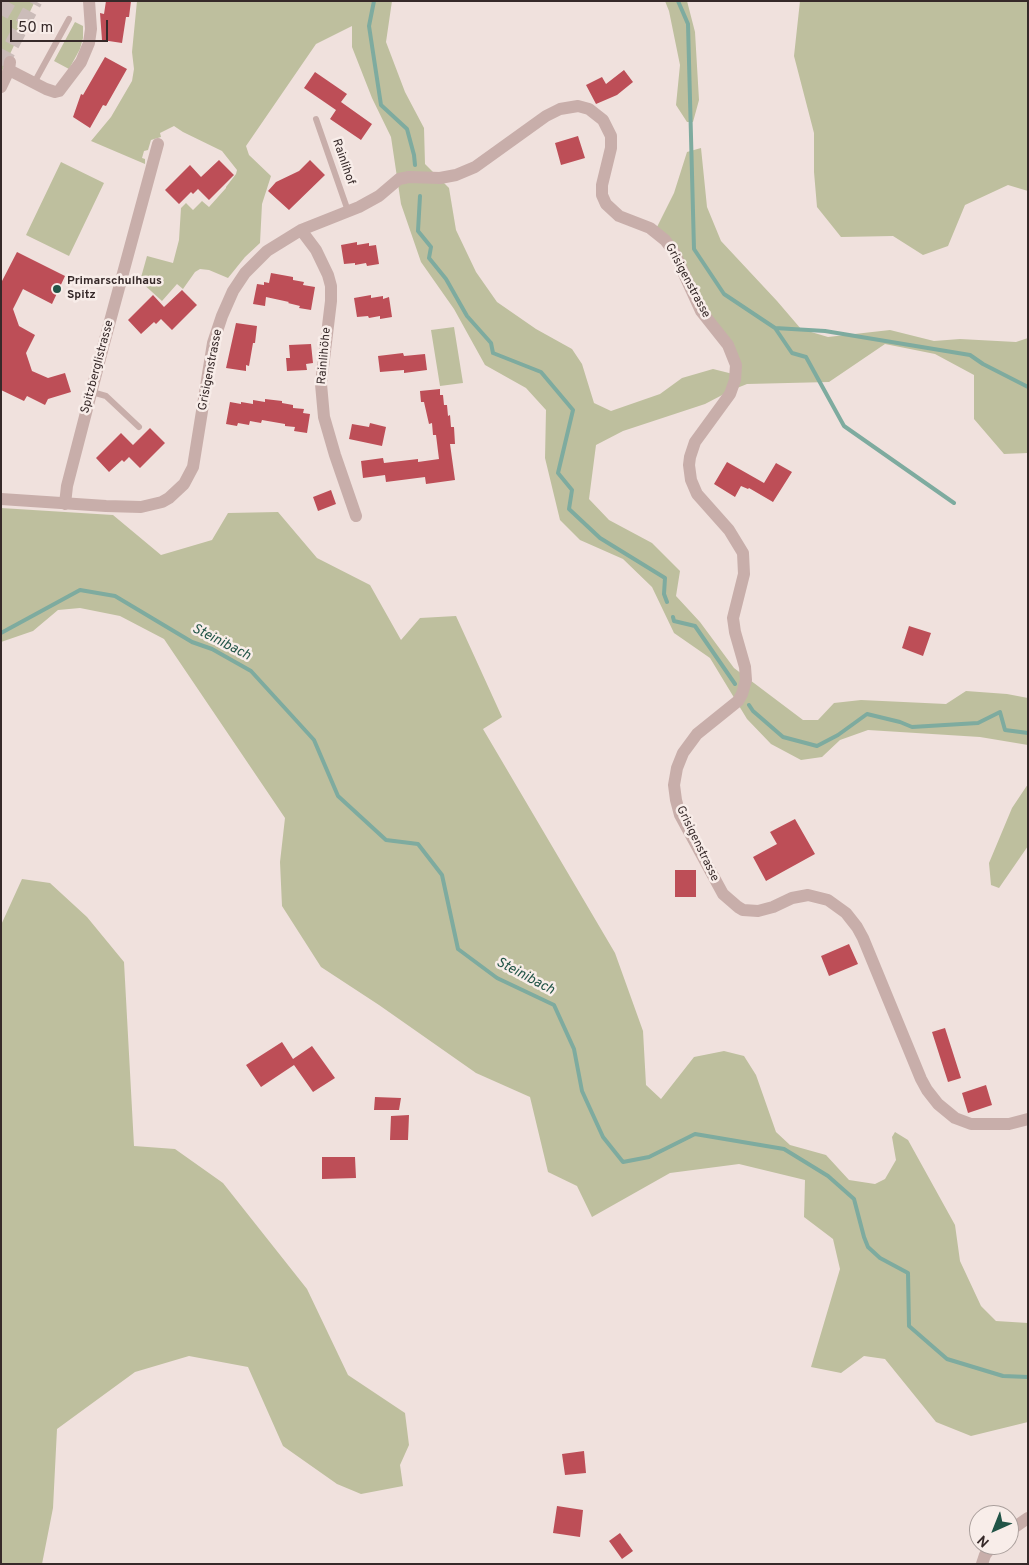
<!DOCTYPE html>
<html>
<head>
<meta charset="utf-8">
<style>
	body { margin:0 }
	#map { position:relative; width:1029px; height:1565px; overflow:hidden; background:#f0e1dd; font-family:Overpass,sans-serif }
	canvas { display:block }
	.frame { position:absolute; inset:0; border:2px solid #362929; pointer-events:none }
	.north { position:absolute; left:969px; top:1505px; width:50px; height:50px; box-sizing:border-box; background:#f8ede9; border:1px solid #aa9f9c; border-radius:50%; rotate:224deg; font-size:14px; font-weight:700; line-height:20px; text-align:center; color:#362929 }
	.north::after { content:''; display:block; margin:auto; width:18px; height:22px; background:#215447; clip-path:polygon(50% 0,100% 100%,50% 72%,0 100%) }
	.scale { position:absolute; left:10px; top:20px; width:98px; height:22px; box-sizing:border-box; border:2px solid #362929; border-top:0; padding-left:6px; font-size:15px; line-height:18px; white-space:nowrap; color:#362929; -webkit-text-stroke:4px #f8ede9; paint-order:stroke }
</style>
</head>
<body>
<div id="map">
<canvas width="1029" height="1565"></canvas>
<div class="frame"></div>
<div class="north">N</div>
<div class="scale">50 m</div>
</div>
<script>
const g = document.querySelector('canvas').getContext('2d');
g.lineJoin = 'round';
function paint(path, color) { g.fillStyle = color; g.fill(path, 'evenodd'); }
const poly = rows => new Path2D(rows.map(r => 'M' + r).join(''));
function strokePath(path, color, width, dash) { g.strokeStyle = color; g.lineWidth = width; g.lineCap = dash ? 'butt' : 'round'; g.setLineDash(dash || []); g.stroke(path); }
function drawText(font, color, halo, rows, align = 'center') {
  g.font = font + ' Overpass,sans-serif'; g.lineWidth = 5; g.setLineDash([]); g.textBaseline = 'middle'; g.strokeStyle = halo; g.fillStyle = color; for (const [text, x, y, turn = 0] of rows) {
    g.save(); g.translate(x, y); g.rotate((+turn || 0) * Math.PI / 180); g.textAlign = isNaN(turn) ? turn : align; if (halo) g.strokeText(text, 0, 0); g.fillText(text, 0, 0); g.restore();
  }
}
const green = poly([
	[1,1,35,1,2,71,1,70],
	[137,1,392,1,386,42,405,92,424,128,425,164,449,188,456,230,476,272,497,302,536,329,572,349,582,364,594,403,611,411,660,394,682,378,713,369,733,374,728,392,705,404,623,431,596,445,589,499,609,520,652,543,680,571,676,596,700,622,734,668,803,720,818,720,834,703,861,700,946,704,966,691,1007,694,1028,698,1028,745,980,737,868,730,840,740,822,757,801,760,771,744,747,719,710,658,674,633,652,587,623,559,580,540,560,520,545,458,546,410,526,388,485,365,454,309,421,262,401,204,391,137,372,98,352,47,352,26,316,44,246,146,249,155,271,176,262,204,260,243,245,257,228,278,209,270,200,269,195,272,183,289,177,284,162,301,140,281,147,256,173,263,179,240,181,208,186,203,193,210,202,201,209,207,226,188,226,187,236,174,237,170,222,151,183,132,174,126,160,133,161,137,151,140,148,150,144,151,142,158,145,159,145,164,91,141,111,117,132,81,134,69,132,52],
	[665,1,687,1,695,32,699,100,693,122,687,122,676,105,680,65,669,11],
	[800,1,1028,1,1028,191,1008,185,965,205,948,246,923,255,893,236,841,237,817,207,814,172,814,133,794,56],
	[75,22,83,26,83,38,80,49,69,69,54,61],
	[701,148,707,207,721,241,777,301,801,329,828,337,890,330,934,341,960,339,1016,342,1028,338,1028,453,1004,454,974,419,974,375,935,354,885,344,829,382,747,384,737,388,739,375,711,322,657,227,674,193,687,152],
	[61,162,104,183,69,256,26,235],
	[454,327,463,383,440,386,431,330],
	[1,508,113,515,161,555,212,540,228,513,278,512,317,558,370,585,401,640,420,618,456,616,502,717,483,729,615,953,643,1031,646,1085,661,1099,694,1057,724,1051,744,1056,756,1075,776,1132,790,1145,826,1155,849,1180,875,1184,885,1179,896,1160,892,1137,895,1132,908,1140,955,1225,960,1261,981,1306,996,1321,1028,1323,1028,1422,971,1436,936,1422,885,1359,864,1356,841,1373,811,1367,840,1269,833,1239,804,1217,805,1180,739,1164,670,1173,592,1217,577,1186,548,1172,530,1097,476,1073,379,1005,321,967,282,906,280,862,285,818,164,639,120,616,80,608,58,610,33,631,1,642],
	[1028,784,1028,846,999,888,991,885,989,863,1012,808],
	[22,879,50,883,87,917,124,962,134,1146,175,1149,223,1183,307,1289,348,1375,405,1413,409,1445,400,1465,403,1486,361,1494,337,1484,283,1446,248,1367,189,1356,135,1372,57,1429,53,1508,42,1564,1,1564,1,925]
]);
const stream = poly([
	[374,1,369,26,381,105,407,129,414,155,415,165],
	[678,1,688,24,694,249,724,294,775,328,792,353,806,357,844,426,954,503],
	[420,196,418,231,431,247,429,258,446,279,467,316,491,343,493,353,541,372,573,410,558,473,572,490,569,509,600,538,665,578,664,594,667,602],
	[775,328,825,331,970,355,983,364,1028,387],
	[673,617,674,621,695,626,735,684],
	[1,633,80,590,115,596,192,642,212,649,251,671,314,740,338,796,386,840,418,844,442,875,458,949,497,978,554,1005,574,1049,582,1091,603,1137,623,1162,649,1157,695,1134,784,1149,828,1176,854,1199,864,1237,868,1247,880,1258,908,1273,909,1326,947,1359,1003,1376,1028,1377],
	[749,705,753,711,783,737,817,746,838,735,867,714,900,722,912,727,978,723,1000,712,1005,730,1028,733]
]);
const building = poly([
	[106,1,131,1,129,17,126,17,122,43,102,40,100,13,104,14],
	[105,57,127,69,106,106,103,105,90,128,73,117,81,94,83,95],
	[624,70,633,82,617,95,596,104,586,85,602,77,606,84],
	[315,72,347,94,341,102,372,124,361,140,330,119,336,110,304,88],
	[578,136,585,158,561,165,555,143],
	[219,160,234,175,209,200,198,189,193,194,191,192,179,204,165,190,190,165,201,177],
	[310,160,325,175,289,210,268,191,276,182,299,171],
	[357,242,357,245,369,243,369,246,376,245,379,264,367,266,366,263,355,265,355,263,344,264,341,245],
	[17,252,65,276,52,304,23,289,13,309,19,326,35,335,26,353,32,371,48,378,65,373,71,392,48,399,45,405,27,396,24,401,1,390,1,283],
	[271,273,293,277,293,280,304,282,303,285,315,287,311,310,299,308,300,306,288,303,289,302,266,297,265,306,253,304,257,284,264,285,264,282,269,283],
	[182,290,197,305,172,330,161,319,156,324,154,322,141,334,128,320,153,295,164,307],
	[371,295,371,298,383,296,383,299,389,297,392,317,380,319,380,316,369,318,368,316,357,317,354,298],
	[236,323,257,326,255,343,253,343,249,366,246,365,246,371,226,368],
	[311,344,313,363,306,364,307,370,287,371,286,358,290,358,289,345],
	[403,353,404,356,425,354,427,370,404,373,404,370,380,372,378,356],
	[440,389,440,395,443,395,444,405,447,405,448,416,450,415,451,427,454,427,455,444,450,444,455,480,426,484,425,477,386,482,385,475,363,478,361,461,383,458,384,463,418,459,418,462,439,459,436,435,433,435,432,423,429,424,424,402,421,402,420,391],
	[265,399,282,401,282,403,293,405,293,408,304,409,303,413,310,414,307,433,294,431,295,427,285,426,285,424,262,420,261,423,250,421,249,425,238,423,237,426,226,424,230,402,241,404,241,402,253,404,253,400,265,402],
	[370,423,386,427,382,446,349,439,352,424,369,427],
	[150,428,165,443,140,468,129,457,124,462,122,460,109,472,96,458,121,433,133,445],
	[727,462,764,483,776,463,792,472,773,502,749,488,748,489,741,486,735,497,714,484],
	[331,490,336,504,318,511,313,497],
	[909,626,931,633,923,656,902,648],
	[795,819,815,854,766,881,753,857,777,844,770,832],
	[675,870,696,870,696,897,675,897],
	[849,944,858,964,829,976,821,956],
	[945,1028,961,1078,948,1082,932,1032],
	[282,1042,293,1059,312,1046,335,1078,313,1092,294,1065,261,1087,246,1065],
	[986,1085,992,1105,968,1113,962,1093],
	[375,1097,401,1098,399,1110,374,1110],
	[409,1115,408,1140,390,1140,391,1116],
	[322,1157,355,1157,356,1178,322,1179],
	[584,1451,586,1473,565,1475,562,1454],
	[557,1506,583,1510,580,1537,553,1533],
	[620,1533,633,1551,622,1559,609,1541]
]);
const highwayTunnel = poly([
	[1,15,9,1],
	[1,65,35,1]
]);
const lane = poly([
	[34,83,69,19],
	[316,119,348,211],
	[92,392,106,396,139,427]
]);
const street = poly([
	[9,70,46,89,55,92,59,91,81,62,89,43,91,29,89,1],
	[1,87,9,70,10,62],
	[301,230,316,250,328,275,331,286,331,301,321,384,324,417,335,455,356,516],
	[1,499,106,506,141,507,162,502,169,498,184,484,193,467,213,343,222,316,233,291,245,273,267,251,301,230,359,207,379,196,399,179,409,177,440,178,456,175,475,167,546,116,560,109,578,106,589,109,603,120,611,136,611,148,602,185,602,195,606,204,619,216,650,228,665,240,674,252,701,311,728,345,736,365,735,380,730,394,695,442,690,457,689,465,691,480,697,494,729,530,743,553,744,574,733,618,735,632,745,667,746,680,742,694,738,701,697,734,683,753,677,768,674,785,676,800,680,815,723,894,738,907,743,910,758,911,773,907,792,898,808,895,828,900,846,913,857,927,863,938,921,1079,927,1090,938,1104,955,1118,971,1124,1009,1124,1028,1119],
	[65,504,67,486,103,347,158,144],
	[1009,1531,1028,1518],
	[982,1564,985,1555,993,1545]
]);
const markers = [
	[57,289,5,"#215447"]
];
const streetNames = [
	["Rainlihof",343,162,71],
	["Grisigenstrasse",687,281,62],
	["Rainlihöhe",325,356,-85],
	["Spitzberglistrasse",98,367,-75],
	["Grisigenstrasse",211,370,-79],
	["Grisigenstrasse",697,844,64]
];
const poiNames = [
	["Primarschulhaus",67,282],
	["Spitz",67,296]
];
const waterNames = [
	["Steinibach",221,643,27],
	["Steinibach",525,977,28]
];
paint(green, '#bebf9e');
strokePath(stream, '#7eab9f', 4);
paint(building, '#bd4e57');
strokePath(highwayTunnel, '#cbbcb9', 15, [15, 8]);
strokePath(lane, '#c8aeaa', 6);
strokePath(street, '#c8aeaa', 12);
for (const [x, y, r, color] of markers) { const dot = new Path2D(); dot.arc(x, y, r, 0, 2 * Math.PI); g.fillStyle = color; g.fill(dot); strokePath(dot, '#f8ede9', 2); }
drawText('12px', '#362929', '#f8ede9', streetNames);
drawText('bold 12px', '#362929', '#f8ede9', poiNames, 'left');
drawText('italic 14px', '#215447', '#f8ede9', waterNames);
</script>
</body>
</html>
